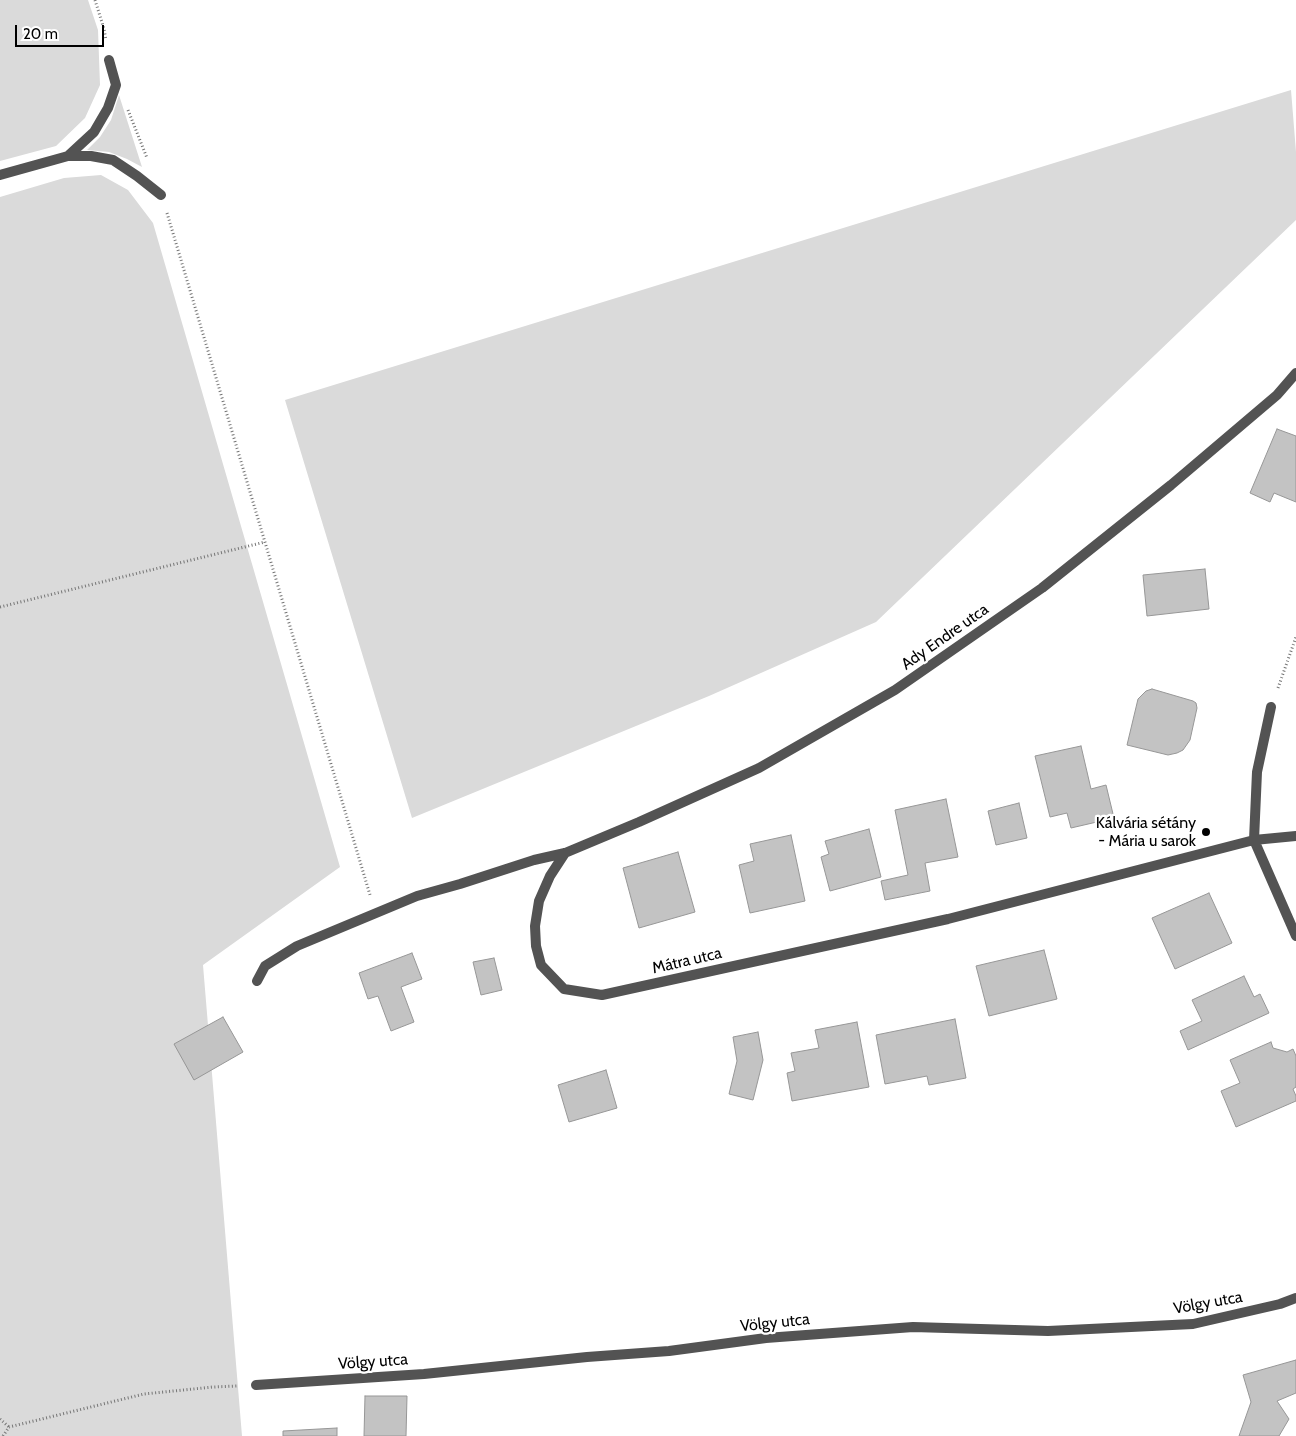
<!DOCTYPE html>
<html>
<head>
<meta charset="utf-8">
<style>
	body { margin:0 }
	#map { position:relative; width:1296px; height:1436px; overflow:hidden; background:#fff; font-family:Cabin,sans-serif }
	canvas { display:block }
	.scale { position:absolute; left:15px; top:25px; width:89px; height:22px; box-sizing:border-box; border:2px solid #000; border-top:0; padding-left:6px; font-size:15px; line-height:18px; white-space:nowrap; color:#000; -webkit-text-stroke:4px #fff; paint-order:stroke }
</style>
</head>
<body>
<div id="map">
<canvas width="1296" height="1436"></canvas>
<div class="scale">20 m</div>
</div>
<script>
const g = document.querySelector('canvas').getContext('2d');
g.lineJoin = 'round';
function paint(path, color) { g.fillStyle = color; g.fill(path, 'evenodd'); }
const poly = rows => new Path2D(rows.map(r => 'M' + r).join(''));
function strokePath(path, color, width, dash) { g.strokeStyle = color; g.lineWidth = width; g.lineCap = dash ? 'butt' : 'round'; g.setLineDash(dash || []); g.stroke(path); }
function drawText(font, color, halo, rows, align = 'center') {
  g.font = font + ' Cabin,sans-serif'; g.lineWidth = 4.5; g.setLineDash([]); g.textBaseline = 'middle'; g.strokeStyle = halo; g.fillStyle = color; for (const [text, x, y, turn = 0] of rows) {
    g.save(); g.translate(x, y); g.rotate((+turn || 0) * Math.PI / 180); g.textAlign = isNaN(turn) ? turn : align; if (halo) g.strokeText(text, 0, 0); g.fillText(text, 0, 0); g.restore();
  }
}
const green = poly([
	[0,0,88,0,98,30,100,85,85,118,56,146,0,161],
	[1291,90,1296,152,1296,220,876,622,709,696,412,818,285,400],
	[119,95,142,167,127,159,109,152,87,150,100,137,111,120],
	[101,175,128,190,153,223,340,867,203,965,242,1436,0,1436,0,197,64,178]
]);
const building = poly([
	[1277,429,1296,436,1296,502,1274,493,1270,502,1250,493,1277,429],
	[1205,569,1209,609,1147,616,1143,575,1205,569],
	[1152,689,1193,701,1196,703,1197,708,1190,740,1183,750,1177,753,1168,755,1127,745,1138,699,1146,691,1152,689],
	[1081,746,1091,789,1106,785,1114,818,1071,828,1067,813,1050,817,1035,756,1081,746],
	[946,799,958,857,925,863,930,891,885,900,881,881,908,875,895,810,946,799],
	[1019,803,1027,838,996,845,988,811,1019,803],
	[869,829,881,877,830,891,821,857,829,854,825,841,869,829],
	[791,835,805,901,750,913,739,865,754,861,750,844,791,835],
	[678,852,695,912,639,928,623,868,678,852],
	[1209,893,1232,943,1175,969,1152,918,1209,893],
	[1044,950,1057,999,989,1016,976,966,1044,950],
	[412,953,422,979,401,987,414,1022,391,1031,378,996,368,999,359,973,412,953],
	[494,958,502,990,481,995,473,962,494,958],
	[1244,976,1254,997,1260,994,1269,1013,1188,1050,1180,1031,1202,1021,1192,1000,1244,976],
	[223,1017,243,1052,194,1080,174,1044,223,1017],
	[955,1019,966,1078,929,1085,927,1076,885,1084,876,1035,955,1019],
	[857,1022,869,1087,792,1101,787,1073,795,1071,791,1053,819,1048,815,1030,857,1022],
	[758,1032,763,1060,753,1100,729,1094,737,1061,733,1037,758,1032],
	[1271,1042,1273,1048,1287,1052,1293,1049,1296,1056,1296,1087,1293,1089,1296,1096,1296,1101,1236,1127,1221,1091,1240,1083,1230,1060,1271,1042],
	[606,1070,617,1108,569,1122,558,1085,606,1070],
	[1296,1360,1296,1393,1277,1401,1289,1419,1279,1436,1239,1436,1251,1402,1243,1375,1296,1360],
	[365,1396,407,1396,406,1436,364,1436,365,1396],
	[337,1428,337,1436,283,1436,283,1431,337,1428]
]);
const path = poly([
	[95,0,104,29,106,40],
	[128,110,147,158],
	[167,213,370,895],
	[0,607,265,542],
	[1278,688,1296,637],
	[0,1419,9,1427],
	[3,1436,9,1427,144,1394,213,1387,237,1386]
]);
const street = poly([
	[68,156,91,156,113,160,137,176,161,195],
	[0,175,68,156,94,132,108,108,116,85,109,60],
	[1271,707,1257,772,1254,840,1296,936],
	[565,853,550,876,539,901,535,926,536,946,541,965,564,989,602,995,948,919,1254,840,1296,836],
	[257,981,265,966,297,946,417,896,460,884,534,860,565,853,639,822,759,768,895,690,1042,588,1171,485,1277,395,1296,373],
	[256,1385,424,1374,587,1357,669,1351,766,1338,913,1327,1048,1331,1193,1324,1280,1304,1296,1298]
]);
const markers = [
	[1206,832,5,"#000"]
];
const streetNames = [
	["Ady Endre utca",945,637,-35],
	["Mátra utca",687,961,-13],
	["Völgy utca",1208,1303,-10],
	["Völgy utca",775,1323,-6],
	["Völgy utca",373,1362,-4]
];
const poiNames = [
	["Kálvária sétány",1196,823],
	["- Mária u sarok",1196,841]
];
paint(green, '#dadada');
paint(building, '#c3c3c3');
strokePath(building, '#979797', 1);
strokePath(path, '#757575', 3, [1, 2.5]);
strokePath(street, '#535353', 10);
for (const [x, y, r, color] of markers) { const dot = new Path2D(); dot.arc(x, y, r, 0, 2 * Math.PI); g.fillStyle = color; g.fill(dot); strokePath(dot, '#fff', 2); }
drawText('16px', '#000', '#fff', streetNames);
drawText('16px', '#000', '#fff', poiNames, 'right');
</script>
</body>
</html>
